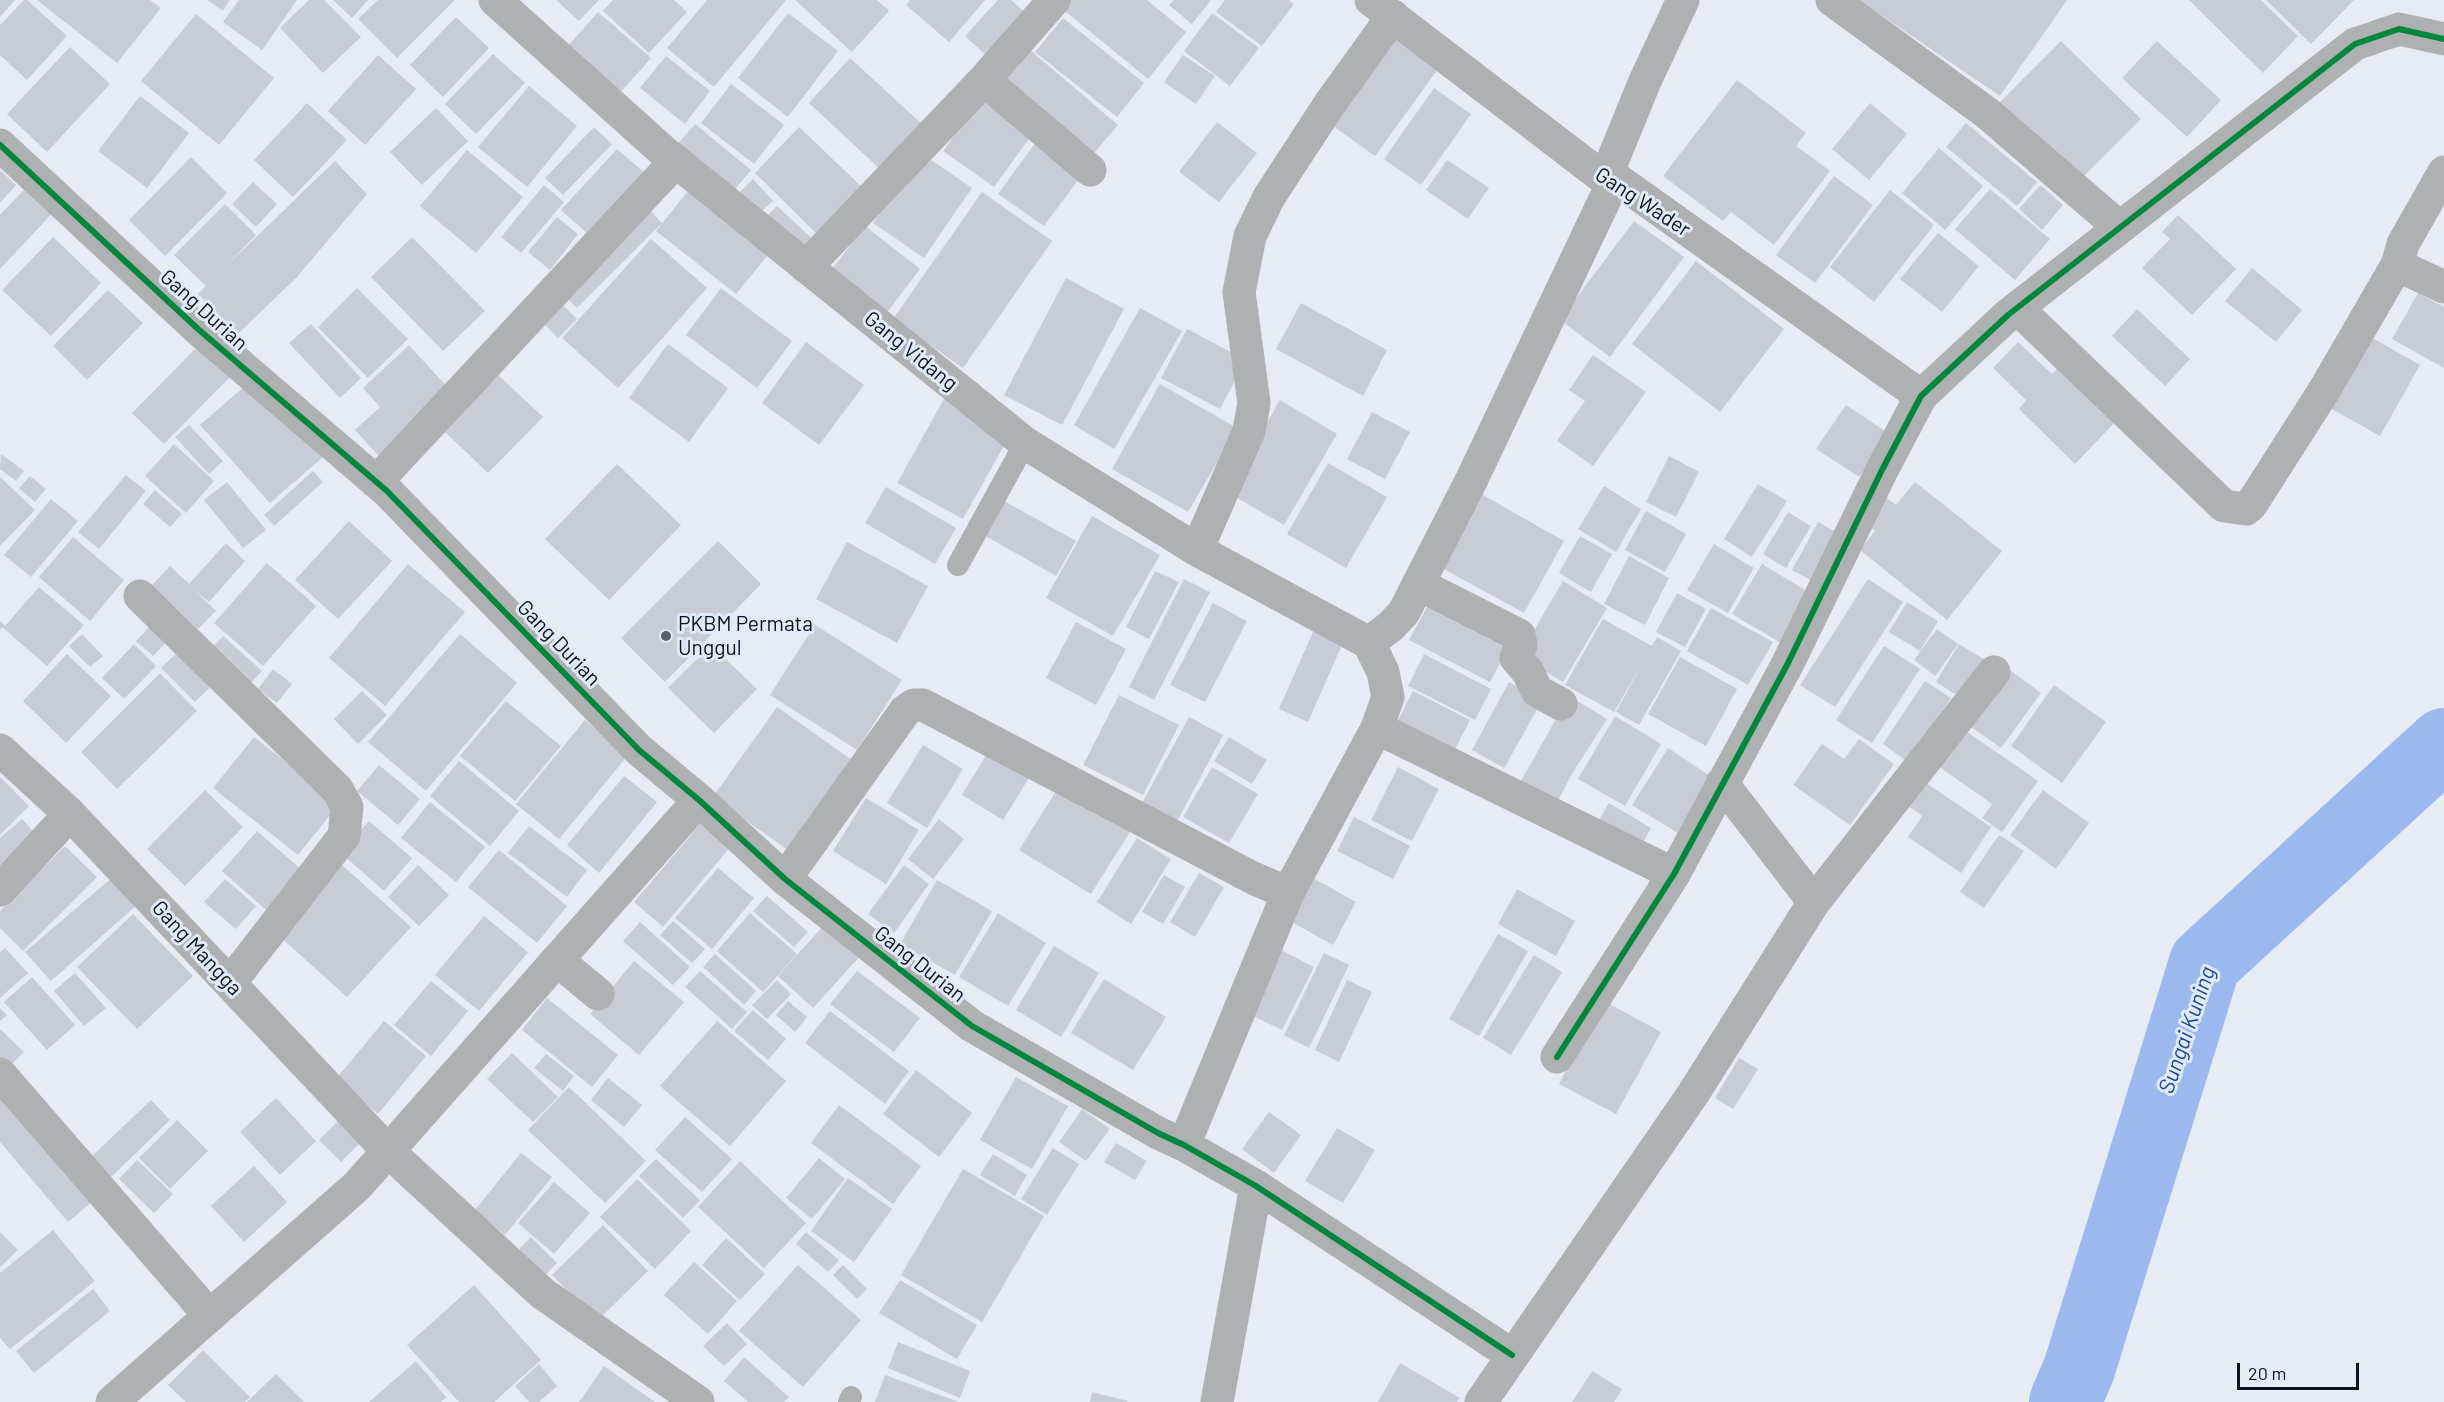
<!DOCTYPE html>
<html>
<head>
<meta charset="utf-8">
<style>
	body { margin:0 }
	#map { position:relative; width:2444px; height:1402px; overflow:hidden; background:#e7ebf4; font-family:Barlow,sans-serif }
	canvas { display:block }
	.scale { position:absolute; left:2237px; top:1363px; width:122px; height:27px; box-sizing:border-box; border:3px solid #0e131b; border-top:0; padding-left:8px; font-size:18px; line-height:21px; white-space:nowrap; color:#0e131b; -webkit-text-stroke:4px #e1eafa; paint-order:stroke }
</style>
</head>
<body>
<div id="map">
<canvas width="2444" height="1402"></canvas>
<div class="scale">20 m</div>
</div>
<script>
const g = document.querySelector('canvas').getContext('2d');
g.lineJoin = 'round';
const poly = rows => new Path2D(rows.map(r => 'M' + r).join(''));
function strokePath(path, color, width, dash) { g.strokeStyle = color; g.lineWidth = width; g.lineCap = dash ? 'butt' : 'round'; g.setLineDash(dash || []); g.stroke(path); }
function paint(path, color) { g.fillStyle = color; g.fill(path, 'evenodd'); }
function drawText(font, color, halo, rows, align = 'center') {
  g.font = font + ' Barlow,sans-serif'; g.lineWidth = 6; g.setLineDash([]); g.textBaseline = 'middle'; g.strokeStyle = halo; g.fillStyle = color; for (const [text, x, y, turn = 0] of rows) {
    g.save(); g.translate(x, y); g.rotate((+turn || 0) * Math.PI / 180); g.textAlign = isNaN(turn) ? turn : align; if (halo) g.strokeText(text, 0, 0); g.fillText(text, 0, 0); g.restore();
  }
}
const river = poly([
	[2065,1402,2079,1369,2205,963,2444,744]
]);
const building = poly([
	[0,0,15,0,0,17],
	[24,0,27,0,67,36,27,80,0,55,0,25],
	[37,0,150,0,161,8,117,63],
	[207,0,230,0,223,11],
	[239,0,297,0,262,50,223,22],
	[309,0,324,0,361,37,323,73,280,28],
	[333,0,368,0,352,18],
	[378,0,453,0,454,1,397,58,358,19],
	[556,0,599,0,579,21],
	[613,0,674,0,687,12,649,53,603,11],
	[707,0,786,0,714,87,667,48],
	[795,0,877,0,889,11,852,52],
	[910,0,985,0,949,42,906,5],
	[998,0,1011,0,1027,14,988,57,965,36],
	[1063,0,1147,0,1186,32,1148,79,1059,6],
	[1174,0,1211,0,1192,24,1169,5],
	[1225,0,1289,0,1294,4,1262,46,1216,12],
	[1859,0,2067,0,2000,96],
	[2189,0,2261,0,2298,36,2263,73],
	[2266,0,2354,0,2311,44],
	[598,12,651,58,621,92,568,46],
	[788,13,838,51,788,117,738,78],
	[1212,13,1259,48,1230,86,1184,51],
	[196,14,274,78,219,145,141,81],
	[456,17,489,48,443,97,410,65],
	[1063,18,1144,83,1117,117,1035,52],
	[1400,26,1446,58,1375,156,1330,124],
	[2061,41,2141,119,2077,183,1998,104],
	[2157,41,2221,100,2187,137,2122,78],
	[70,47,110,84,47,152,7,114],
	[1029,49,1118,125,1087,161,998,85],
	[493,54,525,83,476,134,445,104],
	[378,55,416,89,365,145,328,111],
	[1183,55,1215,76,1196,104,1164,82],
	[666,56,710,91,685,124,640,88],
	[850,58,923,125,881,170,809,103],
	[1737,80,1806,133,1796,146,1830,171,1774,245,1731,212,1723,221,1663,176],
	[731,84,784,125,754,164,701,123],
	[529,86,577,126,527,187,478,147],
	[1434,88,1471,114,1421,185,1384,159],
	[140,96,189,133,147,188,98,151],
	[980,99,1031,136,994,187,943,151],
	[307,103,347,140,293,197,254,160],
	[1870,103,1907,134,1869,180,1832,149],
	[436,108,468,141,422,185,390,152],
	[1217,122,1257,153,1219,202,1179,172],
	[1966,123,2037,182,2017,206,1946,147],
	[695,124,751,170,731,194,675,147],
	[594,127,612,144,563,195,545,178],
	[799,127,862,187,816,233,755,173],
	[1038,139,1084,172,1044,226,998,194],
	[1939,148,1983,186,1945,230,1902,193],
	[617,149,645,173,589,235,561,210],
	[467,150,523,197,476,253,420,206],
	[921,153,972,188,924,258,873,223],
	[191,157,227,193,165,256,129,220],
	[1447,160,1489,188,1468,219,1426,190],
	[335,161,367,194,297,277,238,334,198,294,206,286,174,255,225,204,256,235,226,266],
	[0,170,16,185,0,203],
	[1834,176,1873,205,1815,283,1776,255],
	[35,178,62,203,0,269,0,215],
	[753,179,773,201,757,215,738,194],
	[253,182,277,204,256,227,232,204],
	[544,185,564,202,521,253,501,237],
	[2040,185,2063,205,2042,230,2019,209],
	[1990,189,2050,239,2015,280,1955,229],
	[1890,190,1934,225,1874,302,1830,267],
	[688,191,768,255,736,294,656,231],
	[982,192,1052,241,963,368,893,319],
	[645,205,662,223,577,308,560,291],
	[777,206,818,244,803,260,762,221],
	[2178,215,2236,269,2192,315,2142,268,2170,239,2162,232],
	[557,217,578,234,550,270,528,252],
	[1634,221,1684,257,1610,357,1560,320],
	[865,226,920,269,885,315,829,273],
	[1938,233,1979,266,1942,312,1900,279],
	[53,237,101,283,51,336,2,290],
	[412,237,485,311,443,351,371,277],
	[651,239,707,288,618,388,562,338],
	[1696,261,1784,329,1720,412,1632,344],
	[2252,268,2302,310,2276,342,2225,301],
	[1066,278,1124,309,1062,425,1004,395],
	[357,288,408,339,368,378,318,327],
	[721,288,792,341,757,388,686,335],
	[108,290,143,323,87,380,53,346],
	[2418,293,2444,307,2444,368,2392,339],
	[556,298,577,319,558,338,537,317],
	[1301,303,1387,350,1363,396,1276,349],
	[1140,308,1182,331,1114,449,1074,425],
	[2137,309,2190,359,2165,386,2112,336],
	[311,324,361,378,340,398,289,343],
	[1187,329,1246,360,1220,409,1161,378],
	[2369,336,2420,365,2380,436,2330,408],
	[806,342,864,385,819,445,762,403],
	[2018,342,2052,374,2066,359,2123,414,2075,464,2019,409,2026,400,1993,368],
	[200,344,232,375,164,444,132,413],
	[668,344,728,388,689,442,629,398],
	[409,345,450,390,379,456,355,430,380,407,363,388],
	[1593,355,1646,392,1593,466,1557,441,1585,401,1569,390],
	[497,374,543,417,488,473,443,430],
	[253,379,323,457,270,503,200,425],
	[1160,384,1237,428,1188,512,1112,469],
	[944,399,1010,435,963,519,897,483],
	[1280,400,1337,434,1284,525,1227,492],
	[1846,405,1888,433,1859,477,1816,449],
	[1372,412,1410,432,1385,479,1347,459],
	[189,425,223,461,209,474,175,437],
	[174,444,214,481,186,513,145,476],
	[1,454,24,471,16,481,0,469],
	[1669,456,1699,472,1676,517,1646,502],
	[1328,463,1387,497,1346,568,1287,534],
	[617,464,681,525,609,600,545,539],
	[313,471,323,482,274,526,264,515],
	[126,475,146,491,99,549,78,532],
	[30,476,46,489,35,502,19,488],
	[0,477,35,510,0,546],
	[227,482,266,530,243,548,204,500],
	[1915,482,2002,551,1947,620,1860,550,1875,531,1862,520,1882,495,1896,505],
	[1758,484,1787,501,1752,557,1724,539],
	[1604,486,1641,509,1616,552,1578,529],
	[886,487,956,528,935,564,865,523],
	[155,490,182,514,170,527,143,504],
	[1481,494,1564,541,1524,613,1440,567],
	[51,499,78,521,31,577,4,555],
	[1004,501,1076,541,1056,576,984,535],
	[1646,511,1686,534,1665,572,1625,550],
	[1788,512,1811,526,1786,568,1763,554],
	[1092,516,1160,555,1113,636,1046,598],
	[349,521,392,561,338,619,295,580],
	[1818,522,1838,533,1812,581,1792,570],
	[1580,536,1612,554,1591,592,1559,573],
	[73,537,124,580,90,621,39,577],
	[718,541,761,584,665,682,621,638],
	[847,542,928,586,897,643,816,599],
	[226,543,245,561,209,602,193,589,216,611,198,629,152,585,170,566,189,584],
	[1714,544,1754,568,1728,613,1687,590],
	[1629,556,1669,578,1645,625,1604,604],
	[267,563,316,606,263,666,214,623],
	[408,564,465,612,385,706,329,658],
	[1762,564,1810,593,1781,643,1732,614],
	[1155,571,1179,582,1149,639,1126,627],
	[1184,579,1210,592,1154,700,1129,687],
	[1868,579,1903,602,1835,707,1800,685],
	[1563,581,1607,608,1563,682,1519,656],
	[39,587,84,625,47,666,2,627,0,630,0,621,5,626],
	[1677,593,1706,609,1685,647,1656,632],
	[1432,598,1512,640,1490,682,1409,640],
	[1907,602,1938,621,1920,651,1889,632],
	[1213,603,1247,621,1205,702,1170,685],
	[1711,608,1773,642,1748,685,1687,651],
	[1603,619,1652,646,1657,637,1681,651,1639,725,1616,712,1642,664,1614,712,1565,685],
	[1076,622,1126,649,1096,705,1046,678],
	[815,625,902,680,857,750,770,695],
	[1316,625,1345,638,1308,722,1279,709],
	[149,627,166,642,153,656,136,641],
	[1937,629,1958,644,1935,676,1914,660],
	[82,634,103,656,90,667,69,646],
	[460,634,517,683,426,791,368,742],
	[223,636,262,671,251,683,212,648],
	[134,644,156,666,124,699,102,678],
	[1959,644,1990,663,1966,701,1936,682],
	[711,645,757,689,714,733,668,688],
	[1884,646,1920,669,1872,743,1836,720],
	[183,647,216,681,195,702,161,668],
	[67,654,111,696,66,743,23,701],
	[1424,654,1491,689,1475,720,1408,686],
	[1680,657,1737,689,1706,746,1648,714],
	[2004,666,2041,693,2001,748,1964,722],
	[273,669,292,684,277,703,258,689],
	[160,673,197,711,117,789,81,752],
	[1925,681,1951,698,1908,762,1883,744],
	[1509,682,1542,701,1504,768,1472,750],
	[2054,685,2106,722,2062,783,2011,746],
	[362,691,387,715,358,744,334,719],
	[1413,691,1470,720,1453,753,1396,724],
	[1119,695,1179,725,1143,795,1083,765],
	[1569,696,1607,719,1573,772,1554,808,1517,788],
	[506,701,561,746,515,801,460,756],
	[777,707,852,760,788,850,713,797],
	[1615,716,1661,744,1625,806,1578,779],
	[1189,717,1223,735,1172,831,1137,812],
	[585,720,628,755,559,839,516,804],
	[1963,729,2038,781,2002,832,1982,818,1992,804,1938,766],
	[254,737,339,804,298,855,213,788],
	[1229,737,1267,760,1252,784,1214,761],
	[1859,739,1894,764,1850,825,1793,785,1822,744,1844,759],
	[923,745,963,769,927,828,887,803],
	[1668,748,1716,780,1681,835,1632,805],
	[989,750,1030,776,1003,820,962,795],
	[459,761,519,811,490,846,430,796],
	[379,765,420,799,398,825,357,791],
	[1212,767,1258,794,1229,843,1183,817],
	[1398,767,1439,789,1412,841,1371,820],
	[624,776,657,802,599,873,567,845],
	[0,777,29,806,0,835],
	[1926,783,1991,827,1961,873,1908,837,1922,816,1910,807],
	[1060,785,1131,830,1091,894,1019,850],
	[205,790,243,827,185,886,147,849],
	[2043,790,2089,823,2056,869,2010,835],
	[866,798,919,830,886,884,833,851],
	[430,802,485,847,456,882,401,838],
	[1609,803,1651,828,1637,853,1594,829],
	[1354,817,1410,846,1393,879,1337,851],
	[22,819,39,838,0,871,0,838],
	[939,819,964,839,933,879,908,859],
	[369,821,412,858,384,891,341,853],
	[703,821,732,845,663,927,634,902],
	[529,826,587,870,567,897,508,853],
	[257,831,302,870,266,910,222,871],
	[1999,835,2024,851,1984,908,1960,892],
	[1137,838,1171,859,1131,924,1097,902],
	[65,846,97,877,23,951,0,928,0,911],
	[499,850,567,906,537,943,468,887],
	[341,864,411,927,347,997,277,934],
	[418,865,449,895,419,926,388,897],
	[904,865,929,884,894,933,868,914],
	[718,868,754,898,712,949,675,918],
	[1199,873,1224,887,1195,937,1170,922],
	[1164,875,1185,887,1163,924,1142,912],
	[114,876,138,904,51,981,25,952],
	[1311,877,1356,902,1333,945,1288,920],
	[225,879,256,906,236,929,204,902],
	[937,880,992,911,955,975,900,944],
	[1517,889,1575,921,1556,956,1498,924],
	[767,896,808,932,794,947,753,911],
	[750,913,797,954,763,992,717,951],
	[998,913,1046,943,1008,1006,959,977],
	[133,914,193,976,137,1029,77,967],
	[484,916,528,952,479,1011,435,975],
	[673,921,705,949,692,963,660,935],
	[640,922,690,967,673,985,623,941],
	[825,924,861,955,813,1008,778,976],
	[1498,934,1528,951,1479,1036,1449,1019],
	[1054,946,1099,973,1061,1037,1016,1010],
	[1275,947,1314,967,1282,1030,1243,1011],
	[5,948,28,973,0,998,0,952],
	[1324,953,1349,965,1309,1048,1284,1035],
	[715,954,756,991,744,1005,703,967],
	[1534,955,1562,972,1511,1055,1483,1038],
	[634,961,684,1002,639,1055,590,1014],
	[700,971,747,1012,732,1029,685,987],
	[857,971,920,1018,894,1052,830,1004],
	[75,973,106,1008,84,1026,54,991],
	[32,977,75,1025,47,1050,4,1002],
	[1104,979,1166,1017,1133,1070,1071,1033],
	[777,980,791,994,767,1019,752,1005],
	[1347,980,1372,992,1339,1062,1315,1050],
	[431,981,468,1011,431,1056,394,1025],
	[547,998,618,1055,592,1087,522,1030],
	[788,1001,807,1017,795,1032,776,1015],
	[1604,1001,1661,1032,1616,1114,1559,1084],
	[0,1008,7,1015,0,1021],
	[753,1010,786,1039,768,1060,734,1031],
	[830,1011,909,1071,885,1104,805,1043],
	[384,1021,426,1056,378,1114,336,1079],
	[717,1021,786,1081,730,1146,660,1086],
	[0,1029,24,1052,9,1067,0,1059],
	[512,1053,558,1097,533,1122,487,1079],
	[546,1054,574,1076,563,1091,534,1068],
	[1739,1058,1758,1069,1733,1109,1715,1098],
	[916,1070,972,1113,939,1157,883,1114],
	[1016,1077,1068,1106,1032,1169,980,1140],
	[608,1078,642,1105,624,1127,591,1100],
	[569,1087,646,1161,605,1203,528,1130],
	[0,1089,99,1196,68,1222,0,1142],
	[276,1098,316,1141,280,1175,240,1132],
	[151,1100,170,1120,109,1179,89,1159],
	[839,1105,921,1166,893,1204,811,1143],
	[1082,1109,1110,1129,1086,1161,1059,1142],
	[1269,1112,1301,1135,1274,1173,1242,1149],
	[685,1117,732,1159,702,1192,655,1150],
	[340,1119,362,1141,341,1162,319,1140],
	[177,1120,208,1151,170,1189,139,1158],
	[1337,1128,1375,1150,1343,1203,1305,1181],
	[1116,1143,1147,1161,1135,1180,1104,1162],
	[1053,1148,1079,1164,1047,1215,1021,1199],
	[521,1153,552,1177,505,1235,475,1210],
	[993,1154,1027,1175,1015,1196,980,1175],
	[819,1158,845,1179,812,1219,786,1198],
	[656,1159,700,1200,683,1218,639,1176],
	[137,1160,173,1194,154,1213,119,1179],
	[740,1161,806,1223,764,1268,698,1207],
	[254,1166,287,1202,244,1242,211,1206],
	[963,1169,1044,1216,982,1322,901,1275],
	[848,1178,892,1209,854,1262,811,1231],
	[637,1179,691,1231,655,1269,600,1217],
	[554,1182,590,1213,554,1254,518,1223],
	[603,1225,648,1271,597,1321,552,1275],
	[53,1230,95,1281,10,1349,0,1338,0,1273],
	[0,1232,18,1250,0,1267],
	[806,1232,839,1260,828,1272,796,1244],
	[531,1237,557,1263,545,1275,519,1249],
	[726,1238,765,1274,740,1300,702,1265],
	[694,1262,737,1301,708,1334,664,1295],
	[798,1265,861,1320,803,1387,739,1331],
	[843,1265,867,1289,857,1299,833,1275],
	[900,1280,977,1325,957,1359,879,1313],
	[474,1285,541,1360,494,1402,459,1402,407,1345],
	[93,1289,110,1311,34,1373,16,1351],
	[727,1323,747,1344,724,1366,703,1346],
	[898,1342,970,1371,960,1398,888,1368],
	[203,1350,250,1397,245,1402,186,1402,168,1385],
	[744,1357,789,1397,784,1402,748,1402,724,1381],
	[416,1361,446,1397,441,1402,369,1402],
	[1400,1363,1460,1398,1457,1402,1378,1402],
	[539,1364,557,1386,539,1402,529,1402,515,1386],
	[604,1366,655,1402,579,1402],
	[1592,1371,1622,1389,1614,1402,1572,1402],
	[276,1374,304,1402,247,1402],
	[885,1375,959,1402,875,1402],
	[1092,1392,1128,1401,1127,1402,1090,1402]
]);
const service = poly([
	[958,565,1025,443],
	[849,1402,851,1397]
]);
const minor = poly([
	[495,0,663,151,1025,443,1197,550,1369,643],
	[1371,0,1605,179,1615,178,1921,396],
	[1832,0,1987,113,2119,227],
	[984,80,1090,170],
	[0,145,198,329,387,491,639,750,699,800,785,879,972,1026,1158,1133,1184,1145,1256,1186,1512,1355],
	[2444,172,2403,244,2397,265,2444,287],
	[1605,179,1645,81,1683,0],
	[806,267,984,80,1054,0],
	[2017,308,2224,506,2246,509,2251,505,2325,389,2397,265],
	[376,482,676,161],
	[1197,550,1249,431,1254,403,1239,292,1250,236,1269,197,1329,105,1393,16],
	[1418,584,1519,635,1521,645,1516,658,1528,672,1537,691,1561,704],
	[140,596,337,789,347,807,344,836,230,983],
	[1369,643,1391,626,1404,612,1471,481,1615,178],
	[1377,728,1674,874],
	[0,750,70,814,388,1151,542,1293,698,1402],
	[1722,783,1814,902],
	[785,879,905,711,914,705,923,705,1253,878,1288,893],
	[0,890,70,814],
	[557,960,598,994],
	[1557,1057,1674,874,1787,665,1882,470,1921,396,2008,315,2355,44,2399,29,2444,39],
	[0,1074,210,1316],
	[1184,1145,1288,893,1377,728,1388,697,1383,672,1369,643],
	[112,1402,357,1186,699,800],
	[1217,1402,1256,1186],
	[1481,1402,1693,1094,1814,902,1994,672]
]);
const cycleway = poly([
	[0,145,198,329,387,491,639,750,699,800,785,879,972,1026,1158,1133,1184,1145,1256,1186,1512,1355],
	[1557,1057,1674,874,1787,665,1882,470,1921,396,2008,315,2355,44,2399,29,2444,39]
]);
const markers = [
	[666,636,6,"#5a5f67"]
];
const streetNames = [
	["Gang Wader",1643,202,33],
	["Gang Durian",204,310,42],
	["Gang Vidang",911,351,39],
	["Gang Durian",559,643,46],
	["Gang Mangga",197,948,47],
	["Gang Durian",920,964,38]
];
const poiNames = [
	["PKBM Permata",678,624],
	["Unggul",678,648]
];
const waterNames = [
	["Sungai Kuning",2187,1030,-71]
];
strokePath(river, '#9bb9ee', 72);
paint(building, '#c7ccd5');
strokePath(service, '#aeb0b1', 22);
strokePath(minor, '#aeb0b1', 33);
strokePath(cycleway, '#00873e', 6);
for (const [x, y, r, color] of markers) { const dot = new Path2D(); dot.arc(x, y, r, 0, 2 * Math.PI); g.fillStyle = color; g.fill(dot); strokePath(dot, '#e1eafa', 2); }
drawText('21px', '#0e131b', '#e1eafa', streetNames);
drawText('21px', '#0e131b', '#e1eafa', poiNames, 'left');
drawText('italic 22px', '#1c489c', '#e1eafa', waterNames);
</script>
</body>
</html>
